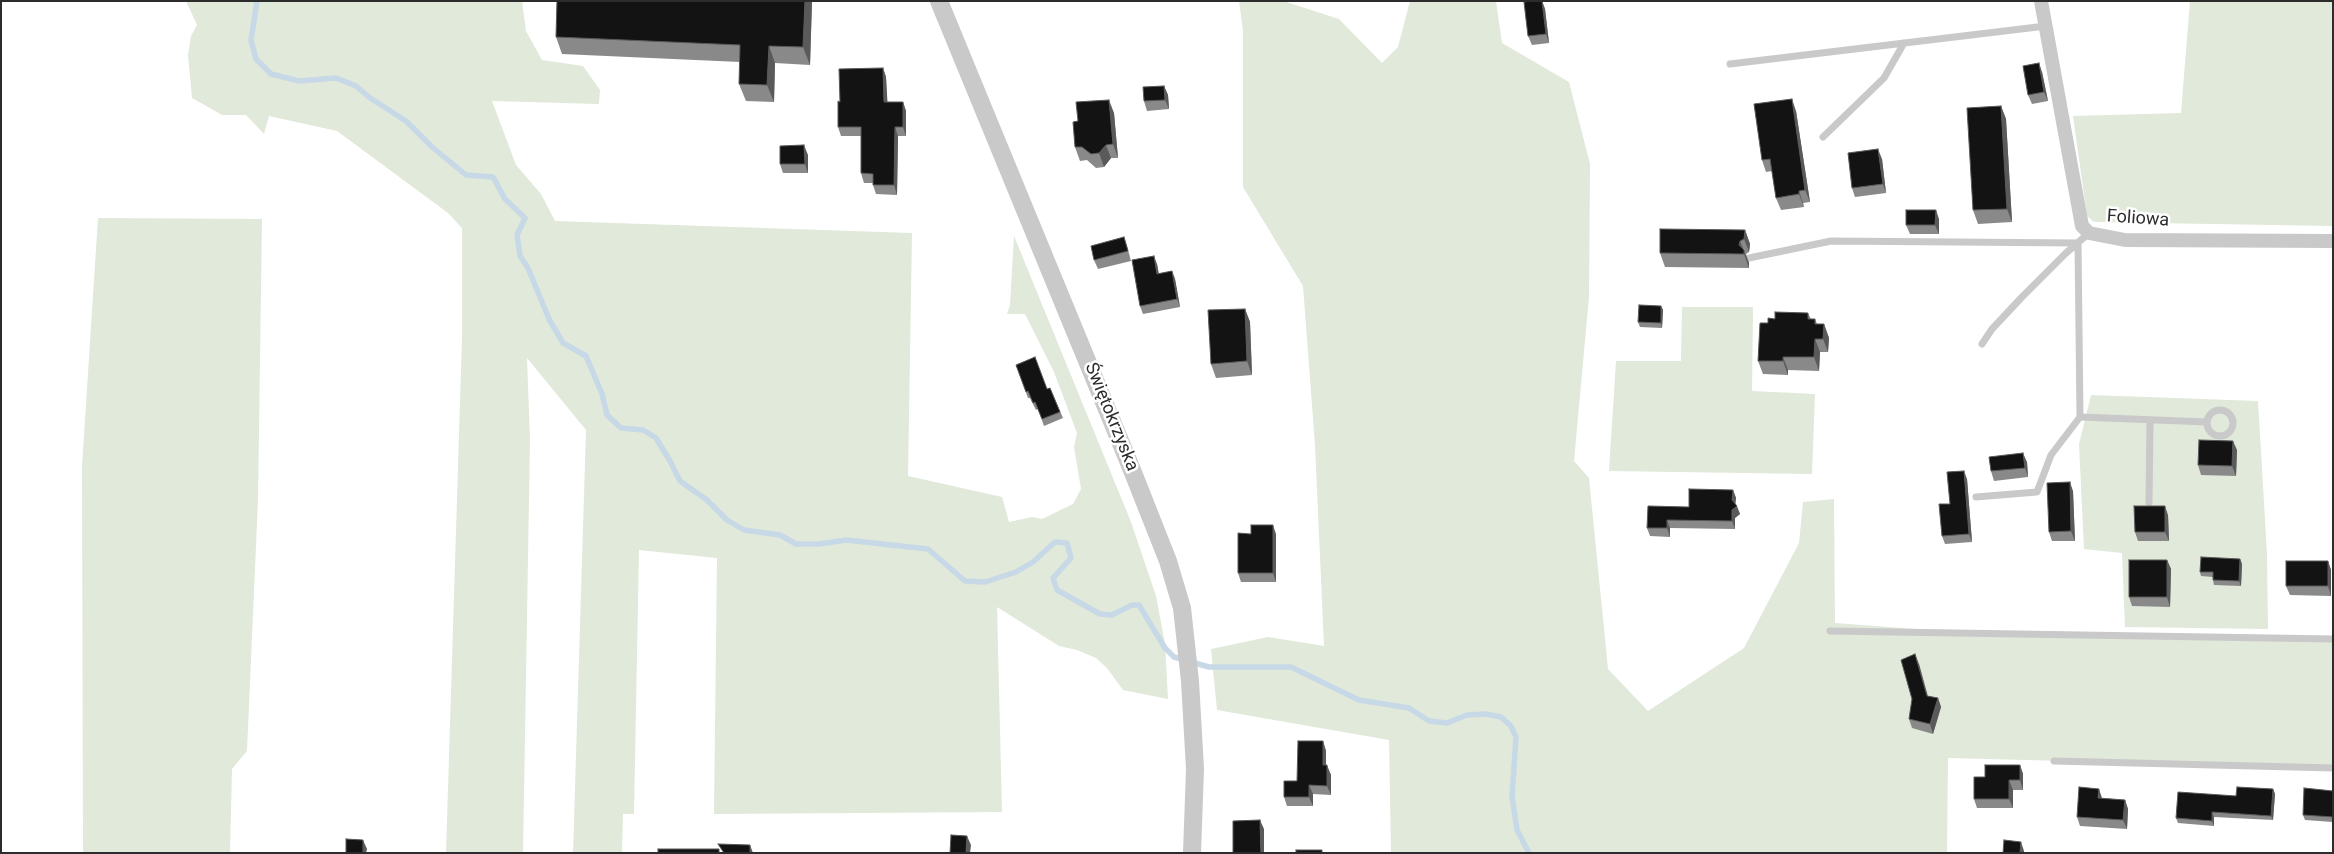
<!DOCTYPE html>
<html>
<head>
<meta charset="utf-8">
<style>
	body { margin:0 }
	#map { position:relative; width:2334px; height:854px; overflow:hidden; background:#fff; font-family:Roboto,sans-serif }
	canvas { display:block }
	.frame { position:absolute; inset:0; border:2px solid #2c2c2c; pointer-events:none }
</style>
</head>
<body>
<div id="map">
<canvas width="2334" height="854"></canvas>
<div class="frame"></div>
</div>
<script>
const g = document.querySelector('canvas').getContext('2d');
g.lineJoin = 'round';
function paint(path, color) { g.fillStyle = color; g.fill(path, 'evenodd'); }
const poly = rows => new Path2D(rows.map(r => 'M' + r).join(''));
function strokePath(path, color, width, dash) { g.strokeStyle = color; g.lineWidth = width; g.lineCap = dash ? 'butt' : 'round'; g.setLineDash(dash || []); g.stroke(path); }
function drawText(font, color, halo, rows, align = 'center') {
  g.font = font + ' Roboto,sans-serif'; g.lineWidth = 5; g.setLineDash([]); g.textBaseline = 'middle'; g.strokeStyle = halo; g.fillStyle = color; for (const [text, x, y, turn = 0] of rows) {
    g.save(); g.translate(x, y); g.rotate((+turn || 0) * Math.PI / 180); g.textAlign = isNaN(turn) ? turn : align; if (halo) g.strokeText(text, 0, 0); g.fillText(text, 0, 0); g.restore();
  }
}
const green = poly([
	[186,1,522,1,526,31,542,60,583,66,600,90,599,104,492,101,516,165,541,194,555,221,912,233,908,476,1002,497,1009,522,1032,517,1042,519,1073,504,1081,489,1074,447,1077,433,1054,372,1025,314,1007,314,1010,305,1014,236,1131,522,1156,596,1165,644,1168,699,1123,690,1107,668,1096,658,1077,650,1059,646,997,607,1002,812,714,814,717,558,639,550,634,814,623,814,622,853,573,853,586,430,527,358,530,440,523,853,446,853,462,338,462,228,448,213,337,131,269,116,264,134,246,115,222,115,192,98,188,55,191,36,197,25],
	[1239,1,1283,1,1339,19,1382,63,1398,47,1410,1,1496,1,1502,43,1569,82,1590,164,1589,297,1574,461,1589,478,1608,669,1648,711,1744,648,1799,543,1803,502,1834,499,1835,623,1955,632,2333,639,2333,768,1948,758,1947,853,1391,853,1389,740,1217,710,1211,649,1268,637,1324,646,1315,445,1303,286,1243,187,1243,31],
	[2190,1,2333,1,2333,226,2094,222,2087,216,2073,116,2181,113],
	[98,218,262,219,258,500,247,751,232,769,230,853,83,853,82,466],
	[1682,307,1753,307,1752,391,1815,394,1812,474,1609,471,1616,361,1681,361],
	[2091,395,2258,401,2267,554,2268,629,2125,627,2122,553,2084,549,2079,444]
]);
const stream = poly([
	[257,1,251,40,256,59,271,74,299,81,336,78,356,86,370,98,406,121,432,147,466,175,493,177,505,199,525,218,517,235,520,256,528,268,549,319,563,343,586,356,602,394,607,415,621,428,643,430,656,438,670,461,680,481,707,500,727,520,744,530,780,535,796,544,819,544,846,540,928,549,965,581,985,582,1016,572,1033,562,1055,542,1067,543,1071,558,1053,578,1057,590,1100,614,1112,615,1132,605,1139,605,1165,648,1174,657,1209,667,1291,667,1359,700,1409,708,1429,721,1447,723,1467,715,1486,714,1501,717,1511,726,1516,737,1512,796,1517,830,1529,853]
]);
const service = poly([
	[1730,64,2046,26],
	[1823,137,1884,78,1904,43],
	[1749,258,1831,241,2078,243,2080,417,2051,455,2037,492,1976,497],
	[1982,344,1992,329,2022,297,2065,254,2089,233],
	'2207 423a13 13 0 1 1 26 0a13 13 0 1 1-26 0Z',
	[2080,417,2207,422],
	[2149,503,2150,421],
	[1830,631,2333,639],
	[2054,761,2333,768]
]);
const minor = poly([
	[2041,1,2082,226,2089,233,2125,240,2333,241]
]);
const tertiary = poly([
	[939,1,1132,470,1168,561,1182,608,1190,681,1195,769,1192,853]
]);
const wall = poly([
	[557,1,812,1,810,65,775,63,774,102,746,101,739,84,740,62,562,54,556,37],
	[1542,1,1545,9,1549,43,1532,45,1528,36],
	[883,68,886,77,887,102,903,102,906,111,906,136,898,136,897,195,876,194,873,185,873,183,864,183,861,173,861,136,841,136,838,127,840,102],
	[2042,72,2048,101,2032,104,2028,95],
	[1164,86,1168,95,1169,109,1147,111,1144,101],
	[2001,106,2006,119,2012,222,1978,224,1973,210],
	[1796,111,1810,202,1803,203,1804,207,1781,210,1776,198,1772,171,1766,172,1762,160],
	[1114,113,1118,158,1111,158,1104,167,1096,168,1087,160,1080,161,1075,147,1078,121],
	[808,155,808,173,783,173,780,164],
	[1882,159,1886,193,1855,197,1852,188],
	[1939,219,1939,234,1910,234,1906,225],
	[1745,230,1750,244,1749,252,1746,254,1749,263,1749,268,1665,267,1660,253],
	[1124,237,1127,246,1131,261,1098,269,1094,260],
	[1157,264,1159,274,1172,271,1175,279,1180,307,1143,314,1140,306],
	[1661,306,1663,310,1662,328,1640,327,1638,322],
	[1245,309,1250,322,1252,375,1216,378,1211,364],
	[1808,313,1811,319,1815,319,1817,324,1824,324,1829,338,1828,352,1820,352,1819,371,1788,370,1788,375,1763,374,1758,361,1768,323,1775,319],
	[1016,365,1047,389,1050,388,1063,418,1044,426,1038,409,1036,410,1030,398,1028,398],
	[2237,450,2236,476,2201,475,2198,465],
	[2027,462,2028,477,1994,481,1991,471],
	[1967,479,1972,542,1945,544,1942,536],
	[1733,490,1736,498,1735,504,1740,514,1735,518,1735,529,1670,528,1670,537,1650,536,1647,528,1689,507],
	[2073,491,2075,541,2052,541,2049,532],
	[2168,515,2169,541,2138,541,2135,532],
	[1276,534,1276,582,1241,582,1238,573],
	[2240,559,2242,564,2241,586,2214,585,2213,580,2213,577,2201,576,2200,572],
	[2167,560,2171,569,2170,607,2132,606,2129,597],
	[2328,561,2331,570,2331,596,2290,595,2286,586],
	[1919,664,1928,696,1938,698,1941,707,1933,734,1912,728,1909,719],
	[1323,741,1326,751,1326,765,1331,775,1331,795,1313,794,1313,806,1287,806,1284,797,1297,781],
	[2020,765,2023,774,2023,790,2013,790,2013,808,1977,808,1974,799,1985,777],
	[2273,789,2275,794,2273,820,2214,817,2214,826,2178,823,2176,818,2236,796],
	[2333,791,2333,822,2305,820,2303,815],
	[2102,798,2125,800,2128,809,2127,829,2080,826,2077,817]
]);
const shadedWall = poly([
	[805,1,812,1,810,65,803,47],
	[1542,1,1545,9,1549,43,1546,34],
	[769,46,775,63,774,102,767,85],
	[2039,63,2042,72,2048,101,2044,92],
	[883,68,886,77,888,111,884,102],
	[1164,86,1168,95,1169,109,1165,100],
	[1792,99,1796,111,1810,202,1805,190],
	[1109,100,1114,113,1118,158,1113,144],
	[903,102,906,111,906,136,903,127],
	[2001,106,2006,119,2012,222,2007,209],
	[895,127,898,136,897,195,894,185],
	[804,145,808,155,808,173,805,164],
	[1106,145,1111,158,1104,167,1099,153],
	[1878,149,1882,159,1886,193,1883,184],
	[1799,191,1803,203,1804,207,1799,194],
	[1936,210,1939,219,1939,234,1935,225],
	[1745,230,1750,244,1749,252,1744,239],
	[1740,241,1749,263,1749,268,1744,254,1739,245],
	[1154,256,1157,264,1160,282,1157,274],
	[1172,271,1175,279,1180,307,1177,299],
	[1661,306,1663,310,1662,328,1661,323],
	[1245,309,1250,322,1252,375,1247,361],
	[1824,324,1829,338,1828,352,1823,339],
	[1815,339,1820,352,1819,371,1814,357],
	[1783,357,1788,370,1788,375,1783,361],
	[2233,441,2237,450,2236,476,2232,466],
	[2023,453,2027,462,2028,477,2025,468],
	[1964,471,1967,479,1972,542,1969,534],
	[2070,482,2073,491,2075,541,2071,531],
	[1733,490,1736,498,1735,507,1737,506,1740,514,1735,518,1735,529,1732,521],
	[2165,506,2168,515,2169,541,2165,532],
	[1667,520,1670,528,1670,537,1667,528],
	[1273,525,1276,534,1276,582,1273,573],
	[2240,559,2242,564,2241,586,2239,581],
	[2167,560,2171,569,2170,607,2167,597],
	[2328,561,2331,570,2331,596,2328,586],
	[1915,654,1919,664,1930,706,1927,696],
	[1938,698,1941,707,1933,734,1930,724],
	[1323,741,1326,751,1326,774,1323,765],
	[1327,765,1331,775,1331,795,1327,786],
	[2020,765,2023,774,2023,790,2020,780],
	[2009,780,2013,790,2013,808,2009,799],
	[1309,785,1313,794,1313,806,1309,797],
	[2099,789,2102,798,2101,807,2098,798],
	[2273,789,2275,794,2273,820,2271,816],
	[2125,800,2128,809,2127,829,2123,820],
	[2212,812,2214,817,2214,826,2212,821],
	[1260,820,1264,829,1264,853,1261,853],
	[967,836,971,845,970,853,966,853],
	[363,840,367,849,366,853,363,853],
	[2021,842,2024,851,2024,853,2020,853],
	[750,845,753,853,750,853]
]);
const building = poly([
	[557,1,805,1,803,47,769,46,767,85,739,84,740,45,556,37,557,1],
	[1531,1,1542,1,1546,34,1528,36,1524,2,1531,1],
	[2039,63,2044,92,2028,95,2023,66,2039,63],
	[883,68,884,102,903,102,903,127,895,127,894,185,873,185,873,174,861,173,861,127,838,127,838,101,840,102,839,69,883,68],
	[1164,86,1165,100,1144,101,1143,87,1164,86],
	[1792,99,1805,190,1799,191,1799,194,1776,198,1770,159,1762,160,1754,104,1792,99],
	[1109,100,1113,144,1106,145,1099,153,1091,154,1082,147,1075,147,1073,122,1078,121,1076,102,1109,100],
	[2001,106,2007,209,1973,210,1967,108,2001,106],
	[804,145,805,164,780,164,780,146,804,145],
	[1878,149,1883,184,1852,188,1848,153,1878,149],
	[1906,210,1936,210,1935,225,1906,225,1906,210],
	[1660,229,1745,230,1744,239,1740,241,1739,245,1744,250,1744,254,1660,253,1660,229],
	[1124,237,1128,251,1094,260,1091,246,1124,237],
	[1154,256,1157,274,1172,271,1177,299,1140,306,1132,260,1154,256],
	[1639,305,1661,306,1661,323,1638,322,1639,305],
	[1245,309,1247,361,1211,364,1208,310,1245,309],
	[1775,312,1808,313,1808,319,1815,319,1815,324,1824,324,1823,339,1815,339,1814,357,1783,357,1783,361,1758,361,1760,323,1768,323,1768,318,1775,319,1775,312],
	[1035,357,1047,389,1050,388,1060,412,1042,419,1035,402,1033,403,1028,391,1026,392,1016,365,1035,357],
	[2199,440,2233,441,2232,466,2198,465,2199,440],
	[2023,453,2025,468,1991,471,1989,457,2023,453],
	[1964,471,1969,534,1942,536,1939,504,1950,504,1947,472,1964,471],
	[2070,482,2071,531,2049,532,2047,483,2070,482],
	[1689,489,1733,490,1732,500,1737,506,1732,510,1732,521,1667,520,1667,528,1647,528,1648,506,1689,507,1689,489],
	[2134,506,2165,506,2165,532,2135,532,2134,506],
	[1251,525,1273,525,1273,573,1238,573,1238,533,1251,534,1251,525],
	[2201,557,2240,559,2239,581,2213,580,2213,572,2200,572,2201,557],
	[2129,560,2167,560,2167,597,2129,597,2129,560],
	[2286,561,2328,561,2328,586,2286,586,2286,561],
	[1915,654,1927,696,1938,698,1930,724,1909,719,1912,699,1901,660,1915,654],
	[1298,741,1323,741,1323,765,1327,765,1327,786,1309,785,1309,797,1284,797,1284,781,1297,781,1298,741],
	[1985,765,2020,765,2020,780,2009,780,2009,799,1974,799,1974,777,1985,777,1985,765],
	[2079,787,2099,789,2098,798,2125,800,2123,820,2077,817,2079,787],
	[2237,787,2273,789,2271,816,2212,812,2212,821,2176,818,2178,792,2236,796,2237,787],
	[2304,788,2333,791,2333,817,2303,815,2304,788],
	[1260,820,1261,853,1233,853,1233,821,1260,820],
	[951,835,967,836,966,853,950,853,951,835],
	[346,839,363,840,363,853,346,853,346,839],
	[2004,840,2021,842,2020,853,2003,853,2004,840],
	[718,844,750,845,750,853,724,853,718,844],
	[658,849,719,849,719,853,658,853,658,849],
	[1296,850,1322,850,1322,853,1296,853,1296,850]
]);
const streetNames = [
	["Foliowa",2138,219,4],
	["Świętokrzyska",1111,417,68]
];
paint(green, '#e1e9da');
strokePath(stream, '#c7d8e7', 5.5);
strokePath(service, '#c9c9c9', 7);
strokePath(minor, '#c9c9c9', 14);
strokePath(tertiary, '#c9c9c9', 18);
paint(wall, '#898989');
paint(shadedWall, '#5a5a5a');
paint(building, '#131313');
strokePath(building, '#5a5a5a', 1);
drawText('18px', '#2c2c2c', '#fff', streetNames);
</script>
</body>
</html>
